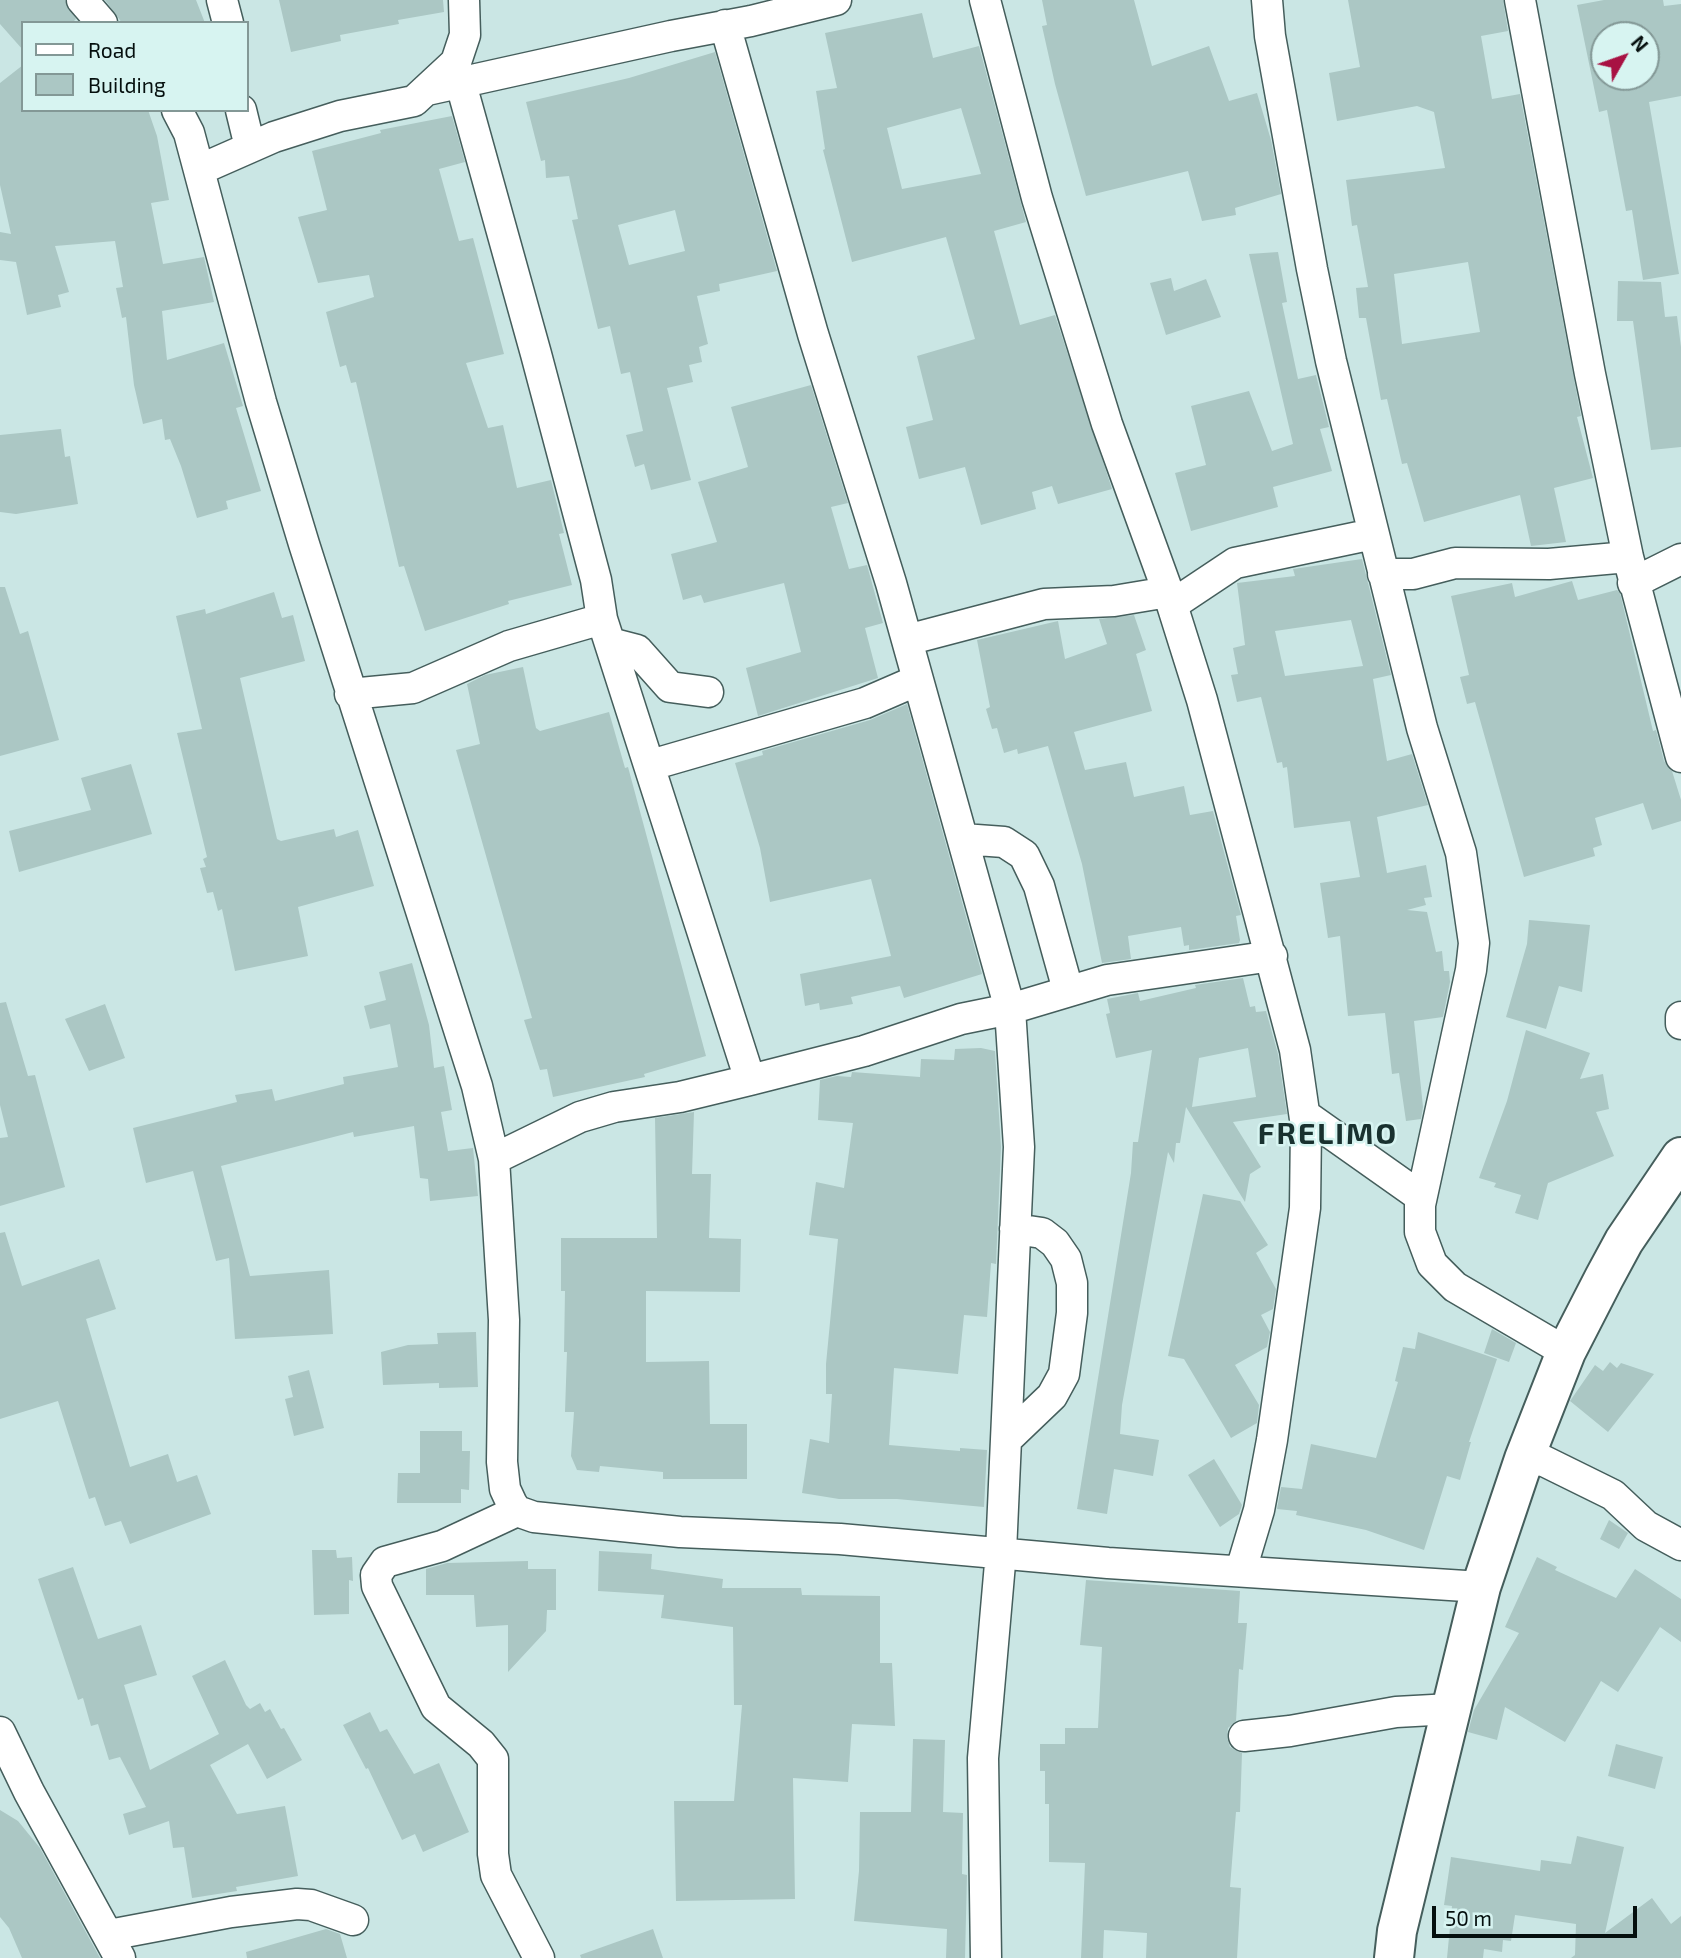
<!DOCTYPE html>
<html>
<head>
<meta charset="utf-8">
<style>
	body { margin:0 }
	#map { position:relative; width:1681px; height:1958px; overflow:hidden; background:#cae6e4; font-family:"Exo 2",sans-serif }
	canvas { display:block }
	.legend { position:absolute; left:21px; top:21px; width:228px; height:91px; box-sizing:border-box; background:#d7f4f1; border:2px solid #839896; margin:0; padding:9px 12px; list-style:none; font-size:21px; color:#050f0e }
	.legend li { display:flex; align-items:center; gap:14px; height:35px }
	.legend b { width:35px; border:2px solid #839896 }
	.north { position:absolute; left:1590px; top:21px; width:70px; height:70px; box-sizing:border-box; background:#d7f4f1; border:2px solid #839896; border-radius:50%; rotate:50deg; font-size:19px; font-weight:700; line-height:28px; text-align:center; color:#050f0e }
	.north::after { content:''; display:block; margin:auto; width:24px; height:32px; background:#a81143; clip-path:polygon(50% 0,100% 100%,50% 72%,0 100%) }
	.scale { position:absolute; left:1432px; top:1906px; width:205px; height:32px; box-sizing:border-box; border:4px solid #050f0e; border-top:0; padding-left:9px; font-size:21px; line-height:24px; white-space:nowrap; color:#050f0e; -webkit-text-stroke:5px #d7f4f1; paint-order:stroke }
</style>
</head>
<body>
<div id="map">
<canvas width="1681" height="1958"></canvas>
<ul class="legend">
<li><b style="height:9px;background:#fff"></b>Road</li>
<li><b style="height:19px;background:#abc7c4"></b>Building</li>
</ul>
<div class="north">N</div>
<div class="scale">50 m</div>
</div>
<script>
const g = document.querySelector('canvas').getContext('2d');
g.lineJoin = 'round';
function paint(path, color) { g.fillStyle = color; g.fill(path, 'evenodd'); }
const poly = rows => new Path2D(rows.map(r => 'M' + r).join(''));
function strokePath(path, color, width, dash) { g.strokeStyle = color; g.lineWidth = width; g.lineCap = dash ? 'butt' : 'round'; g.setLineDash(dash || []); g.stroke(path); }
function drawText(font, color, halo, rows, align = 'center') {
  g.font = font + ' "Exo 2",sans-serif'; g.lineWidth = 5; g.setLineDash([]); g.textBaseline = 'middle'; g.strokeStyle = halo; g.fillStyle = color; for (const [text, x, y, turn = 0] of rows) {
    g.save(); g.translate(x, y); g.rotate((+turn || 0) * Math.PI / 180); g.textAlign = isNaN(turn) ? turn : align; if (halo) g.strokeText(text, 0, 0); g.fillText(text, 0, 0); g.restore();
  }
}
const building = poly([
	[0,0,65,0,76,19,72,23,23,23,23,50,0,24],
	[105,0,196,0,205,23,122,23],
	[279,0,443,0,444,12,398,20,399,24,340,35,341,41,291,52],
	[1042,0,1134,0,1152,66,1209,46,1229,101,1257,93,1271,140,1281,194,1235,208,1236,215,1202,221,1188,171,1086,196,1055,84,1042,26,1047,25],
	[1348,0,1503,0,1508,31,1481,36,1492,99,1520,94,1581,416,1577,417,1593,478,1554,488,1566,542,1531,546,1520,495,1424,522,1407,463,1402,464,1387,399,1381,400,1366,318,1359,318,1356,288,1368,287,1357,225,1352,226,1346,180,1445,168,1434,112,1417,106,1337,121,1329,73,1360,67],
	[1468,262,1480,332,1402,344,1394,274],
	[1604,0,1663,0,1664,6,1681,4,1681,96,1649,102,1679,274,1643,280,1632,210,1626,211,1607,110,1599,112,1577,5],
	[1604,35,1646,35,1646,77,1604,77],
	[922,13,933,58,979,46,1026,222,994,231,1020,325,1055,315,1112,489,1058,504,1052,486,1032,492,1036,509,981,525,965,467,919,479,906,427,933,420,917,356,975,339,946,237,852,262,823,150,825,149,816,91,837,88,825,33],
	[961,108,981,174,902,189,887,128],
	[715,52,777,271,719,284,720,291,697,296,708,344,699,347,702,362,689,365,693,382,667,388,691,480,651,490,644,464,635,467,626,435,643,431,630,372,621,374,610,326,598,329,572,220,578,219,569,176,546,178,545,160,541,161,526,102,629,78],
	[675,210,685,251,629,265,618,225],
	[23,65,23,110,148,110,157,136,169,200,151,203,163,264,204,257,214,302,162,311,167,360,224,343,243,406,236,408,261,491,226,501,228,509,197,518,181,466,170,439,165,440,162,419,143,424,134,385,126,317,122,318,116,288,123,287,115,241,55,246,69,292,58,295,61,307,27,315,16,262,0,260,0,232,11,234,0,185,0,83],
	[452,116,465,162,439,169,459,241,473,238,504,354,466,363,488,428,503,425,517,488,551,480,564,533,559,534,572,585,508,601,509,604,425,631,404,566,399,567,356,382,351,383,346,365,340,367,326,312,374,297,369,275,318,283,298,217,327,210,312,151,381,133,380,130],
	[1278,252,1287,302,1282,303,1298,379,1316,375,1329,427,1320,429,1332,471,1273,487,1278,507,1191,531,1175,473,1206,465,1191,406,1249,391,1272,451,1293,444,1249,254],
	[1171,278,1174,291,1206,279,1221,317,1166,335,1150,283],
	[1618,281,1661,282,1665,317,1677,316,1681,347,1681,447,1651,450,1633,321,1617,321],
	[811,385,848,503,831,507,849,569,867,565,883,623,865,628,878,678,758,716,746,668,801,652,784,583,704,603,701,595,683,600,671,554,717,542,698,482,748,467,731,407],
	[61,429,65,457,70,456,78,504,16,514,0,512,0,435],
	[1362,559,1391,675,1373,679,1387,761,1412,754,1428,805,1377,817,1387,873,1426,865,1432,897,1424,898,1426,905,1407,910,1427,912,1436,952,1442,951,1444,971,1449,971,1450,982,1443,1017,1414,1021,1423,1107,1421,1119,1406,1121,1399,1073,1392,1074,1385,1013,1348,1016,1340,936,1328,938,1320,883,1360,877,1350,821,1294,828,1287,767,1283,768,1282,762,1277,763,1261,697,1237,702,1231,675,1238,674,1233,648,1245,645,1237,583,1295,576,1293,569],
	[1351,620,1363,666,1285,676,1275,631],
	[1572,581,1578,600,1617,590,1620,593,1653,731,1656,730,1664,761,1672,771,1681,800,1681,821,1652,830,1643,803,1595,818,1602,845,1593,848,1595,856,1524,877,1475,702,1467,704,1460,677,1469,675,1451,596,1512,583,1515,597],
	[0,587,5,587,20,634,28,631,59,740,0,756],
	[274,592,282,618,293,615,305,661,240,678,277,839,281,841,334,829,336,837,358,830,374,886,298,907,308,956,235,971,222,909,218,911,213,892,207,893,200,868,206,867,203,859,207,857,177,733,202,729,176,616,205,609,206,614],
	[1134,615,1146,650,1136,654,1152,711,1074,732,1085,770,1126,762,1134,797,1184,786,1190,815,1213,811,1241,915,1236,916,1240,940,1239,943,1189,950,1189,945,1184,946,1181,927,1128,936,1131,959,1102,963,1082,864,1048,746,1018,754,1017,749,1004,753,997,728,992,729,986,709,990,707,977,640,1058,621,1065,659,1107,644,1099,619],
	[523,667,536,728,540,731,609,712,625,768,628,767,706,1056,644,1074,645,1077,553,1097,547,1069,540,1070,524,1020,532,1018,456,750,480,744,467,684,485,675],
	[907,704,982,974,904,998,900,986,851,997,853,1004,820,1010,819,1003,805,1006,800,974,891,956,871,879,770,902,760,848,735,763,763,755,762,751,870,720],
	[131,764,152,834,19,872,9,831,91,810,81,778],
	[1529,920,1590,925,1582,992,1559,986,1546,1029,1506,1017,1527,944],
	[412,963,429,1025,434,1068,444,1066,452,1110,441,1112,448,1151,473,1148,478,1196,430,1201,428,1179,420,1178,414,1126,354,1137,353,1132,221,1166,250,1276,329,1270,333,1334,235,1339,229,1258,216,1261,193,1171,146,1183,133,1128,237,1102,235,1095,272,1089,275,1101,344,1084,343,1077,398,1067,390,1024,370,1029,364,1006,386,1000,379,972],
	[1243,978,1250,1007,1255,1006,1256,1012,1266,1011,1278,1054,1287,1114,1233,1122,1261,1167,1250,1174,1245,1202,1186,1107,1180,1143,1176,1143,1174,1163,1168,1152,1122,1405,1120,1434,1159,1440,1153,1476,1114,1469,1107,1514,1077,1509,1131,1173,1133,1142,1138,1142,1152,1050,1116,1058,1106,1014,1110,1013,1107,999,1138,993,1140,1001,1196,988,1195,985],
	[1248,1048,1256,1097,1192,1107,1199,1058],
	[6,1002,28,1076,35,1075,65,1187,0,1206,0,1138,8,1137,0,1105,0,1003],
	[105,1004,125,1058,89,1071,65,1019],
	[1526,1030,1590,1053,1580,1079,1603,1074,1609,1109,1596,1112,1614,1156,1548,1183,1538,1220,1515,1213,1521,1195,1494,1187,1496,1183,1479,1178,1507,1101],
	[981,1048,995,1051,1001,1147,996,1264,991,1263,987,1317,964,1315,958,1374,894,1368,889,1445,960,1451,960,1448,987,1450,984,1507,897,1499,839,1499,802,1493,810,1439,829,1443,832,1394,826,1394,826,1364,838,1239,809,1235,816,1182,844,1188,853,1123,818,1120,820,1080,837,1076,851,1077,852,1072,920,1077,921,1059,954,1060,955,1049],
	[694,1112,692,1174,711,1174,709,1238,741,1239,740,1292,646,1291,646,1362,709,1361,710,1424,747,1424,747,1479,663,1479,663,1472,600,1466,599,1472,577,1470,571,1456,574,1412,565,1412,567,1352,564,1352,565,1291,561,1291,561,1238,657,1238,655,1118],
	[1203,1194,1240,1201,1268,1245,1256,1253,1276,1289,1273,1309,1261,1315,1270,1332,1267,1347,1235,1365,1259,1405,1257,1423,1231,1438,1184,1359,1168,1356],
	[5,1232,22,1286,99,1259,116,1309,86,1319,130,1467,168,1454,177,1482,197,1475,211,1514,130,1544,121,1521,105,1526,95,1497,89,1499,58,1401,0,1419,0,1233],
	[1492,1329,1516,1343,1509,1362,1484,1353],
	[476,1332,478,1387,439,1388,439,1383,383,1385,381,1352,408,1345,438,1344,437,1333],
	[1418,1332,1497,1359,1469,1442,1471,1442,1460,1480,1447,1476,1424,1550,1366,1530,1296,1515,1297,1511,1277,1509,1281,1487,1302,1489,1311,1444,1376,1458,1398,1382,1395,1381,1403,1347,1415,1349],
	[1610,1362,1617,1368,1621,1363,1654,1374,1608,1432,1570,1401,1595,1365,1603,1371],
	[309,1370,324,1428,294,1436,285,1399,293,1397,288,1376],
	[420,1431,462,1431,462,1451,470,1451,469,1490,461,1489,461,1503,397,1503,398,1473,420,1473],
	[1214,1459,1242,1505,1239,1514,1220,1527,1188,1475],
	[1609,1520,1628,1533,1619,1549,1600,1539],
	[312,1550,336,1550,337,1558,352,1557,353,1581,349,1580,349,1614,314,1615],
	[599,1551,652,1554,651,1569,723,1579,722,1588,801,1588,802,1595,880,1596,880,1663,892,1663,895,1726,852,1724,848,1782,793,1778,795,1899,676,1901,674,1801,734,1801,742,1705,734,1705,733,1627,661,1618,664,1595,598,1591],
	[1537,1557,1557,1567,1555,1570,1616,1598,1635,1569,1681,1599,1681,1642,1660,1627,1618,1692,1601,1681,1565,1742,1505,1707,1497,1740,1468,1732,1474,1710,1519,1633,1505,1627],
	[528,1561,528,1569,556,1569,556,1610,547,1610,546,1631,508,1672,508,1625,476,1627,474,1595,426,1595,426,1569,447,1563],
	[73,1567,98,1639,141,1625,157,1675,124,1685,150,1770,219,1734,192,1676,225,1660,246,1705,250,1709,260,1703,265,1712,270,1709,281,1729,284,1728,302,1760,267,1779,248,1744,210,1765,237,1814,285,1806,298,1876,236,1887,237,1891,192,1898,184,1847,173,1848,169,1821,129,1835,123,1814,146,1807,120,1757,109,1760,98,1724,91,1726,83,1698,78,1700,38,1579],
	[1086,1580,1240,1591,1238,1623,1247,1623,1243,1670,1239,1669,1236,1721,1228,1728,1227,1737,1230,1747,1242,1753,1240,1812,1236,1812,1230,1887,1241,1888,1237,1958,1146,1958,1147,1933,1104,1930,1103,1958,1081,1958,1085,1863,1049,1862,1049,1804,1045,1804,1045,1771,1040,1771,1040,1744,1065,1744,1065,1728,1098,1728,1102,1647,1080,1645],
	[370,1712,380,1732,387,1729,414,1774,439,1763,469,1832,423,1852,415,1834,402,1840,368,1768,366,1769,343,1725],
	[913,1739,945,1740,943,1812,963,1813,962,1874,967,1875,965,1958,946,1958,947,1929,854,1921,859,1871,860,1812,911,1812],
	[1616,1744,1663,1757,1655,1789,1608,1776],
	[0,1810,18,1821,40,1848,100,1958,22,1958,9,1928,0,1917],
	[1577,1836,1624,1847,1605,1933,1652,1898,1671,1924,1681,1916,1681,1958,1571,1958,1575,1955,1576,1924,1515,1915,1511,1941,1503,1940,1502,1952,1484,1949,1483,1958,1447,1958,1452,1906,1444,1905,1451,1857,1540,1871,1541,1860,1571,1864],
	[326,1929,340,1934,347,1958,247,1958,246,1952],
	[653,1929,663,1958,581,1958,580,1955]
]);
const street = poly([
	[82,0,102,23],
	[222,0,228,23],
	[985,0,1037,198,1107,424,1168,592,1202,700,1295,1050,1306,1126,1305,1208,1272,1440,1259,1510,1241,1570],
	[1267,0,1270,36,1312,269,1331,361,1422,728,1461,853,1474,943,1471,970,1420,1205,1420,1232,1432,1264,1455,1287,1566,1352],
	[1520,0,1590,374,1628,557,1681,757],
	[725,25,813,334,891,583,1010,1009,1019,1147,1001,1552,983,1758,986,1958],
	[461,84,536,354,596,580,602,619,750,1080],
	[427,90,671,36,751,21,836,0],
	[177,110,189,133,261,402,304,544,477,1086,494,1159,504,1320,502,1462,505,1489,512,1504,517,1511,534,1517,680,1532,840,1539,1108,1563,1481,1587],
	[241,110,250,147],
	[199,170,274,137,340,116,414,101,456,62,465,35,464,0],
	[1383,574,1413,574,1455,563,1549,564,1628,557],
	[1633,583,1681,559],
	[1172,605,1235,563,1373,534],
	[907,640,1044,604,1114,601,1168,592],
	[610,643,637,650,670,687,708,692],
	[350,694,413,688,509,646,602,619],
	[651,765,865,703,918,680],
	[963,839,1004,842,1024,855,1039,886,1068,990],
	[1681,1017,1681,1024],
	[1305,1115,1421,1197],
	[494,1159,580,1117,614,1107,680,1097,750,1080,864,1051,961,1019,1010,1009,1107,980,1272,956],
	[1006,1440,1052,1396,1064,1374,1072,1313,1072,1283,1066,1259,1055,1243,1042,1233,1015,1229],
	[1524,1459,1544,1461,1613,1495,1646,1526,1681,1545],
	[517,1511,442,1546,385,1562,376,1575,377,1586,436,1707,481,1744,493,1759,493,1854,496,1875,539,1958],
	[0,1732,29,1792,120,1958],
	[1244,1736,1290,1731,1396,1712,1451,1709],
	[109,1935,231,1912,297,1904,311,1905,353,1920]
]);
const secondary = poly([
	[1394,1958,1397,1931,1481,1587,1524,1459,1566,1352,1604,1278,1624,1241,1681,1157]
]);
const districtNames = [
	["FRELIMO",1328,1134]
];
paint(building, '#abc7c4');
strokePath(street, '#455e5c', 33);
strokePath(secondary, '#455e5c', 42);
strokePath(street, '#fff', 30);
strokePath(secondary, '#fff', 38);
g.letterSpacing = '2px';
drawText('bold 30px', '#19312f', '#d7f4f1', districtNames);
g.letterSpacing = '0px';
</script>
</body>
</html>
